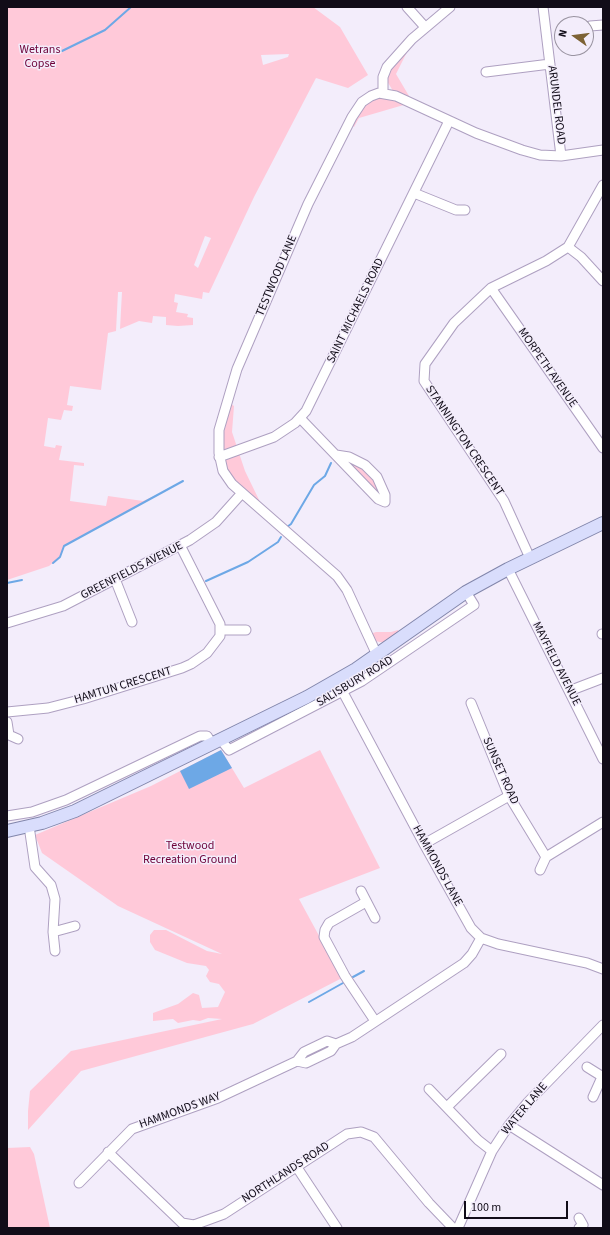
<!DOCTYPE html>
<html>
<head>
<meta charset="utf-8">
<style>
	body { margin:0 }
	#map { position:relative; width:610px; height:1235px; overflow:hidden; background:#f3edfb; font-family:"Source Sans 3",sans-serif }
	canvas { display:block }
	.frame { position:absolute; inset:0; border:8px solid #110c18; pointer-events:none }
	.north { position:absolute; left:554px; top:16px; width:40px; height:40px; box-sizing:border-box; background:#f3edfb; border:1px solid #9993a0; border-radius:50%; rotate:284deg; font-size:11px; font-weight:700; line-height:16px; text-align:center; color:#110c18 }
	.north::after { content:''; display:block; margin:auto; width:14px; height:18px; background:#7d6235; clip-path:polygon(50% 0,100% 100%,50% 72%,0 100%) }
	.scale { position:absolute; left:464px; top:1201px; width:104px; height:18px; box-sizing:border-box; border:2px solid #110c18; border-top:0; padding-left:5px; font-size:12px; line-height:14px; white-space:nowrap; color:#110c18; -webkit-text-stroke:3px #f3edfb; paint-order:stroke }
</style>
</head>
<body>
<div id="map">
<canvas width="610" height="1235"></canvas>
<div class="frame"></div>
<div class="north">N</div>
<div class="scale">100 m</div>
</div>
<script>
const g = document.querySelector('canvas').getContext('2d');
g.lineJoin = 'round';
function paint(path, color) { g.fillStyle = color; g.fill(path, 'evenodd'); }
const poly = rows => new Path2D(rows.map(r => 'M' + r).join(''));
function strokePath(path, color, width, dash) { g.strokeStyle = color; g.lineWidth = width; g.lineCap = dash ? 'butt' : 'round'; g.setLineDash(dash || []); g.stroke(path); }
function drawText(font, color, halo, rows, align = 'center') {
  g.font = font + ' "Source Sans 3",sans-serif'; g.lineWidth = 3; g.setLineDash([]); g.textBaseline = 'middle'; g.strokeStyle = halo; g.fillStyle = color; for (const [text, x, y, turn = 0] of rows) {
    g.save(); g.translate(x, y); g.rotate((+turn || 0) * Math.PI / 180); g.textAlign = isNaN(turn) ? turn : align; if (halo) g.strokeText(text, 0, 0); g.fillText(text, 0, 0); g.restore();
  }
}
const green = poly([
	[7,7,313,7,340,27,368,75,348,88,316,78,254,197,209,293,203,292,202,299,175,294,174,302,178,303,176,312,188,314,187,317,193,318,193,325,178,326,166,325,166,317,153,316,152,323,139,321,120,329,122,292,118,292,116,331,108,333,101,390,70,386,67,405,73,406,72,411,64,410,61,420,48,418,44,446,55,448,56,445,62,446,59,460,84,463,84,466,74,465,70,501,106,506,108,496,143,501,161,493,64,546,60,557,49,566,7,580],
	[289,54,288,57,263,65,261,55],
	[205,236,211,238,198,268,194,265],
	[408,50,396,74,409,96,407,97,393,91,387,81,390,69],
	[378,97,385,97,407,104,359,118,354,127,351,124,360,111,369,102],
	[231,404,234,406,232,432,237,447,222,451,222,440],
	[239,453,245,471,262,506,237,485,226,468,225,459],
	[351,460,374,476,381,496,346,462],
	[398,630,399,633,385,643,375,641,370,634,376,632,391,632],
	[221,750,244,788,320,750,380,868,299,899,342,978,253,1024,81,1071,28,1130,28,1111,30,1091,71,1051,222,1019,208,1018,200,1021,193,1020,178,1023,173,1019,153,1021,153,1013,178,1004,193,993,199,995,202,1008,218,1007,225,992,219,984,210,982,206,976,209,970,206,966,187,963,155,950,150,942,150,935,154,930,166,930,207,951,222,954,118,906,42,853,35,835,151,786],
	[30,1147,34,1154,50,1228,7,1228,7,1148]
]);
const water = poly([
	[221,750,232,768,189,789,180,771]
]);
const stream = poly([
	[62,51,105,30,131,7],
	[287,527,291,524,314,485,325,476,331,463],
	[53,563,60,557,64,546,183,481],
	[206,581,248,562,278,542,281,537],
	[7,583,22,580],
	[353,977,364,971],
	[309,1002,343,983]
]);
const minor = poly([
	[407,7,425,27],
	[543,7,561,156],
	[590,26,603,25],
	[486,72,550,64],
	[383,93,383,77,387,67,412,39,450,7],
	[414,193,456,210,465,210],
	[568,247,581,257,603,281],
	[491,288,603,448],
	[300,418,378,499,385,502,385,495,377,477,365,465,349,457,336,455],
	[219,457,274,437,295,423,306,411,449,121],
	[530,558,504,501,424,381,425,364,454,323,491,288,546,261,568,247,603,185],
	[508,569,603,759],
	[115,579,132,622],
	[7,623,63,606,190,540,216,522,242,493],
	[221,630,246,630],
	[602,634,603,634],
	[377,655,347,590,337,576,232,484,223,471,219,453,219,430,237,369,308,204,352,117,362,102,371,96,379,93,396,96,476,133,522,150,540,155,561,156,603,150],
	[337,681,424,844,471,928,481,938,498,944,587,963,603,969],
	[569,691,603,678],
	[471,703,509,796,546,857,603,822],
	[7,712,48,708,83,699,182,668,191,664,207,653,220,636,220,624,180,545],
	[7,722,9,735,18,739],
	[221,740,229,750,362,681,474,605,466,592],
	[7,816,32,812,66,800,200,736,207,736,212,744],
	[29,826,35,867,51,885,55,899,53,932,55,951],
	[424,844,509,796],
	[540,870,546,857],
	[361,891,375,918],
	[366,902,329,923,325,930,324,937,345,976,375,1021],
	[53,932,75,926],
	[297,1061,306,1063,331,1051,336,1044,352,1037,464,963,472,954,481,938],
	[587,1067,603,1077],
	[429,1089,478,1140,492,1151],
	[593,1097,602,1077],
	[447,1107,501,1054],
	[509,1125,603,1185],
	[108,1152,182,1223,194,1225,224,1214,347,1134,361,1132,374,1137,429,1203,453,1228],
	[296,1166,337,1228],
	[79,1183,132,1129,218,1098,297,1061,304,1052,327,1041,336,1044],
	[579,1218,583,1225,579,1228],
	[458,1228,492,1151,509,1125,528,1102,603,1025]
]);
const major = poly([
	[7,831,42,823,75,811,307,697,356,669,466,592,508,569,603,523]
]);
const parkNames = [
	["Wetrans",40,50],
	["Copse",40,64],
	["Testwood",190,846],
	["Recreation Ground",190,860]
];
const streetNames = [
	["ARUNDEL ROAD",556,105,83],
	["TESTWOOD LANE",277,276,-67],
	["SAINT MICHAELS ROAD",356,311,-64],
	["MORPETH AVENUE",547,368,55],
	["STANNINGTON CRESCENT",464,441,56],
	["GREENFIELDS AVENUE",132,571,-27],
	["MAYFIELD AVENUE",556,664,63],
	["SALISBURY ROAD",355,682,-31],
	["HAMTUN CRESCENT",123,686,-17],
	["SUNSET ROAD",500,771,66],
	["HAMMONDS LANE",437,866,61],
	["WATER LANE",525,1109,-50],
	["HAMMONDS WAY",180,1111,-20],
	["NORTHLANDS ROAD",286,1173,-33]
];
paint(green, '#ffc9d9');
paint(water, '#6da8e6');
strokePath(stream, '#6da8e6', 2);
strokePath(minor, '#aea0c1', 11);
strokePath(major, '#8286ab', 14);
strokePath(minor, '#fff', 9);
strokePath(major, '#d9ddfc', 12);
drawText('12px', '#6d0239', '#f3edfb', parkNames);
drawText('12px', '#110c18', '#f3edfb', streetNames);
</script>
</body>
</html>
